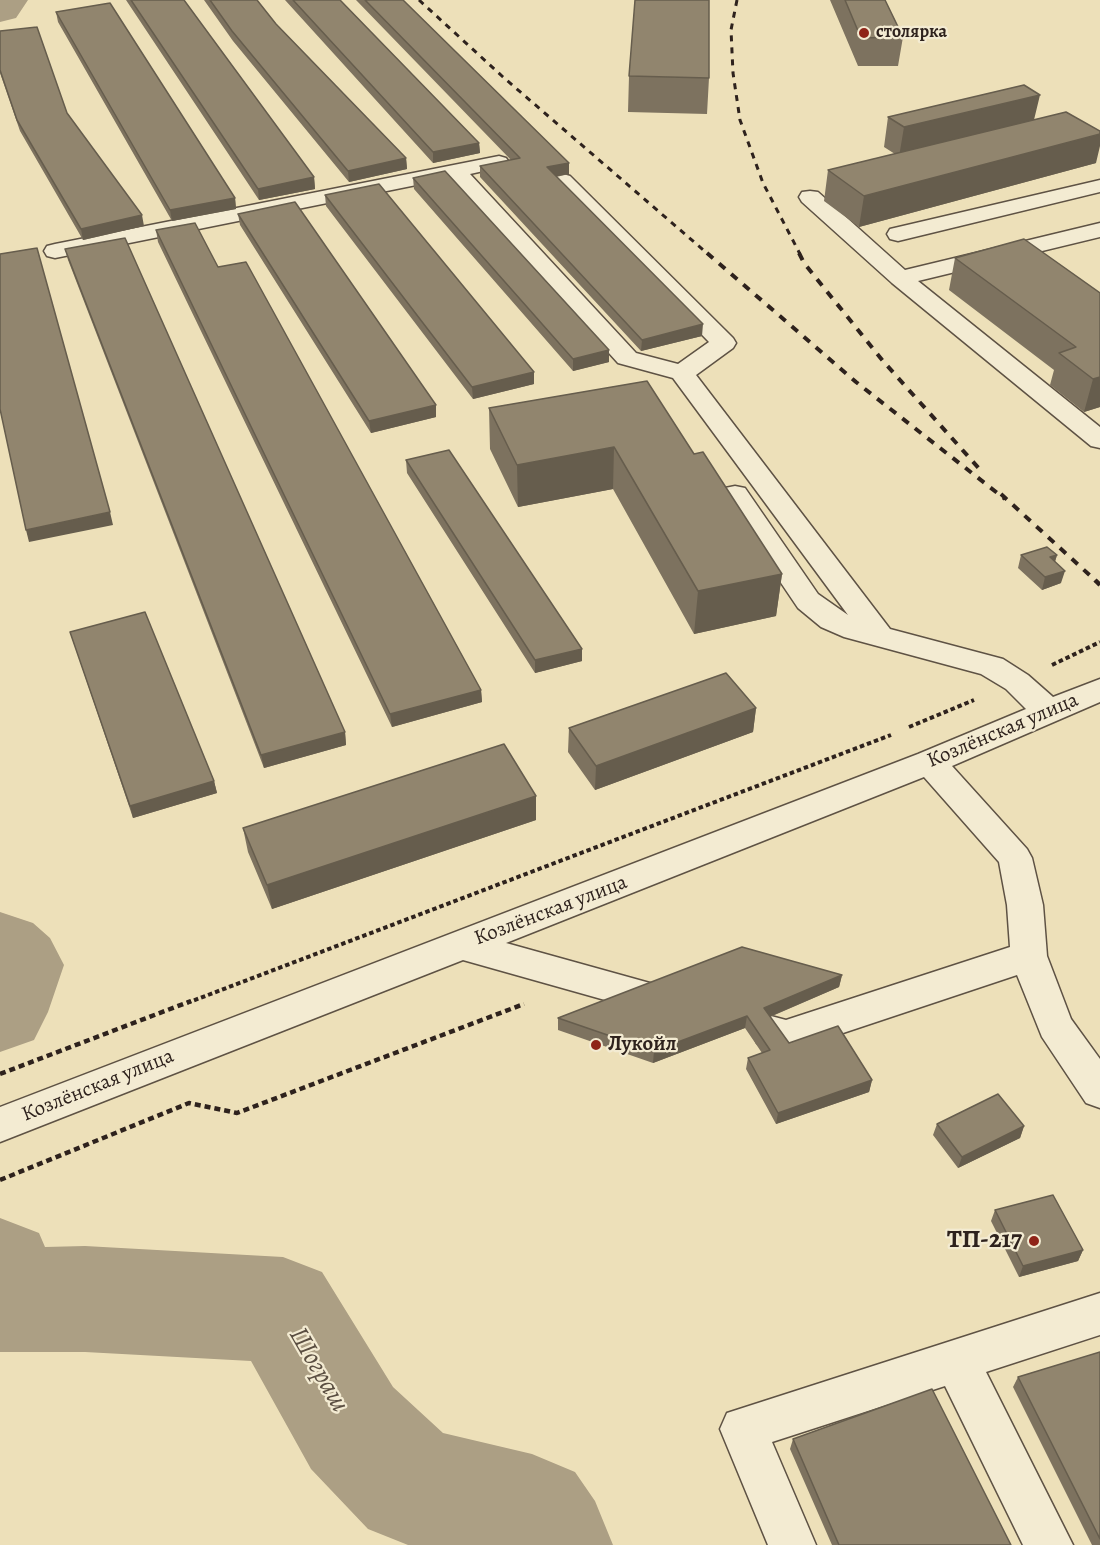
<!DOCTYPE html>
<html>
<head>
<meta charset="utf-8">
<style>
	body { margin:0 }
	canvas { display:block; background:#ede0b9 }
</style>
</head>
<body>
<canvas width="1100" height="1545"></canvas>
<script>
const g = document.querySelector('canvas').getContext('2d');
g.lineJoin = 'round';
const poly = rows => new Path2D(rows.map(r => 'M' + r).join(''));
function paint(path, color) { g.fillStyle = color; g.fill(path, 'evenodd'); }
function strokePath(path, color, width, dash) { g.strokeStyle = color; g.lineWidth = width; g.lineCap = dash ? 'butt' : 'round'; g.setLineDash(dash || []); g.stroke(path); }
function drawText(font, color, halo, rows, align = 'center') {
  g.font = font + ' Alegreya,serif'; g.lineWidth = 4.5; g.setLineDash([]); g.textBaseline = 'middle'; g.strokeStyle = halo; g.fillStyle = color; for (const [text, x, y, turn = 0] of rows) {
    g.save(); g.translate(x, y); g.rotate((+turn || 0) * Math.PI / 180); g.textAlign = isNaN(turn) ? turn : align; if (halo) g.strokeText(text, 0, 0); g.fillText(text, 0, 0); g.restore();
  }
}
const river = poly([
	[0,0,28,0,16,18,0,22,0,0],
	[0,912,33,923,50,938,64,965,48,1012,34,1040,0,1052,0,912],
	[0,1218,39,1233,45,1247,85,1246,283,1257,322,1272,393,1387,443,1433,532,1454,575,1472,595,1501,613,1545,408,1545,368,1529,311,1469,251,1361,85,1352,0,1352,0,1218]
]);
const pathFar1 = poly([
	[1052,665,1100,642],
	[909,727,974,700],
	[187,1003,891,735]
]);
const path = poly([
	[0,1074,191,1001],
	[0,1180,189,1103,237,1113,524,1004]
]);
const minor = poly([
	[499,156,506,158,509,162,506,166,470,174,636,353,678,364,709,342,556,184,552,180,556,176,563,174,570,176,733,338,736,343,733,348,696,375,890,629,1003,659,1028,675,1053,697,1100,679,1100,702,952,766,1027,849,1032,858,1043,905,1047,956,1071,1019,1100,1059,1100,1108,1086,1103,1042,1037,1017,975,786,1052,757,1043,752,1032,757,1021,771,1016,786,1020,1010,947,1007,905,999,862,924,777,506,943,657,985,663,996,657,1007,644,1011,463,960,0,1142,0,1107,918,754,1026,709,1006,689,981,674,844,637,821,627,798,608,721,494,725,488,735,486,745,488,818,594,848,615,673,378,618,363,451,178,55,258,47,256,44,251,47,246,55,244,499,156],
	[1100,180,1100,192,898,241,890,239,887,234,890,229,1100,180],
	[810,191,818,192,905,270,1100,223,1100,237,918,281,1100,427,1100,448,1091,446,892,283,802,202,799,197,802,192,810,191],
	[1100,1293,1100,1335,986,1372,1073,1545,1023,1545,945,1386,772,1442,816,1545,768,1545,720,1429,727,1413,1100,1293]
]);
const railFar2 = poly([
	[419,0,503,77,708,254],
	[737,0,731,30,733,73,740,120,763,183,800,254]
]);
const railFar1 = poly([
	[707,253,856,382,1005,499],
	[799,253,804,263,883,361,983,473],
	[1001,494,1096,581]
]);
const rail = poly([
	[1095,580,1100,585]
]);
const wall = poly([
	[126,0,184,0,314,177,315,189,259,200],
	[204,0,257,0,276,24,406,158,407,169,349,182,233,41],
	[285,0,340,0,479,143,480,153,433,163],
	[356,0,403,0,569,163,569,174,556,177,702,336,641,351,480,177,480,166,511,160],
	[830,0,885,0,903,37,898,66,858,66],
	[56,12,235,198,236,209,172,221,58,22],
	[0,31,67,113,144,226,83,240,20,131,0,73],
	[629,76,709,78,707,114,628,112],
	[888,117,1035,119,1096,163,859,227,824,201,828,170,895,154,884,147],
	[413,178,609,350,609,362,573,371,414,189],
	[325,195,534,384,473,399,326,206],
	[238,214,436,405,436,417,371,433,240,225],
	[156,230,218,267,481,690,482,702,392,727,158,242],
	[65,249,345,732,346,745,264,768,68,260],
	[955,258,1100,293,1100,407,1084,412,1050,385,1054,370,949,290],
	[489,408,694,454,782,574,776,616,694,634,613,489,518,507,490,449],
	[406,460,582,661,535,673,407,473],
	[1021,555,1057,555,1055,562,1061,583,1042,590,1018,568],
	[70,632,214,781,217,793,133,818],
	[756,708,753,732,595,790,568,752,569,728],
	[536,820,272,909,248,852,243,828],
	[842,975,839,987,770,1017,789,1043,872,1080,869,1092,776,1124,746,1069,748,1058,762,1053,745,1028,653,1063,558,1030,558,1018],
	[937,1124,1024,1126,1020,1138,958,1168,933,1135],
	[995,1210,1083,1250,1078,1261,1019,1277,991,1221],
	[1100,1352,1100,1545,1092,1545,1013,1387,1018,1377],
	[793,1439,1011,1545,832,1545,790,1449]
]);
const shadedWall = poly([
	[1040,95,1033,124,899,157,904,127],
	[1100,134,1100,146,1096,163,859,227,864,196],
	[479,143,480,153,433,163,433,152],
	[406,158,407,169,349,182,348,171],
	[569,163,569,174,547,178,547,167],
	[314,177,315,189,259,200,258,189],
	[235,198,236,209,172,221,170,210],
	[142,215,144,226,83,240,81,229],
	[703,324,702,336,641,351,642,340],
	[609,350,609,362,573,371,573,359],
	[534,372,534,384,473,399,472,387],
	[1100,377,1100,407,1084,412,1093,379],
	[436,405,436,417,371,433,369,421],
	[614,447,613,489,518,507,517,465],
	[110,512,113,525,29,542,26,530],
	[1057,555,1053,567,1050,557],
	[1065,571,1061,583,1042,590,1045,577],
	[782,574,776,616,694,634,698,591],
	[582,649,582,661,535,673,535,660],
	[481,690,482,702,392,727,390,714],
	[756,708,753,732,595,790,596,766],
	[345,732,346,745,264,768,261,755],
	[214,781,217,793,133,818,130,806],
	[536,796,536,820,272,909,267,885],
	[842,975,839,987,762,1020,764,1008],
	[747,1016,745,1028,653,1063,654,1051],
	[872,1080,869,1092,776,1124,778,1113],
	[1024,1126,1020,1138,958,1168,962,1157],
	[1083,1250,1078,1261,1019,1277,1023,1266]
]);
const building = poly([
	[131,0,184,0,314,177,258,189,131,0],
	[210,0,257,0,276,24,406,158,348,171,232,31,210,0],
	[293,0,340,0,479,143,433,152,293,0],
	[365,0,403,0,569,163,547,167,703,324,642,340,480,166,520,158,365,0],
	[635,0,709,0,709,78,629,76,635,0],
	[845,0,885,0,903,37,861,38,845,0],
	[110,3,235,198,170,210,56,12,110,3],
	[37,27,67,113,142,215,81,229,17,120,0,70,0,31,37,27],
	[1024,85,1040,95,904,127,888,117,1024,85],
	[1066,112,1100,131,1100,134,864,196,828,170,1066,112],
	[445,171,609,350,573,359,413,178,445,171],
	[379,184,534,372,472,387,325,195,379,184],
	[295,202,436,405,369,421,238,214,295,202],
	[195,223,218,267,246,262,481,690,390,714,156,230,195,223],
	[125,238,345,732,261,755,65,249,125,238],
	[1024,239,1100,293,1100,377,1093,379,1059,353,1076,347,955,258,1024,239],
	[37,248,110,512,26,530,0,409,0,254,37,248],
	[647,381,694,454,703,452,782,574,698,591,614,447,517,465,489,408,647,381],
	[449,450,582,649,535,660,406,460,449,450],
	[1047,547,1057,555,1050,557,1065,571,1045,577,1021,555,1047,547],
	[145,612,214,781,130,806,70,632,145,612],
	[726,673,756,708,596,766,569,728,726,673],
	[504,744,536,796,267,885,243,828,504,744],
	[742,947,842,975,764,1008,789,1043,838,1026,872,1080,778,1113,748,1058,770,1050,747,1016,654,1051,558,1018,742,947],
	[998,1094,1024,1126,962,1157,937,1124,998,1094],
	[1053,1195,1083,1250,1023,1266,995,1210,1053,1195],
	[1100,1352,1100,1539,1018,1377,1100,1352],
	[932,1389,1011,1545,839,1545,793,1439,932,1389]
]);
const markers = [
	[864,33,6,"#8f2418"],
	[596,1045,6,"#8f2418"],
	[1034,1241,6,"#8f2418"]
];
const farPoinames = [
	["столярка",876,33]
];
const streetNames = [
	["Козлёнская улица",1003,731,-23],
	["Козлёнская улица",551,911,-21],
	["Козлёнская улица",98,1086,-22]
];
const poiNames = [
	["Лукойл",608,1045]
];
const nearPoinames = [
	["ТП-217",1022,1241]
];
const nearWaternames = [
	["Шограш",318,1370,60]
];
paint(river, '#ac9f84');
strokePath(minor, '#5e5244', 3);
strokePath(pathFar1, '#2e221d', 4, [4.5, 3]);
strokePath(path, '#2e221d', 4.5, [6, 4]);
paint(minor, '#f3ebd2');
strokePath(railFar2, '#2e221d', 3, [6, 6]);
strokePath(railFar1, '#2e221d', 4, [8, 8]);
strokePath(rail, '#2e221d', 4.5, [10, 10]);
paint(wall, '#7d725f');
paint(shadedWall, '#665d4d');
paint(building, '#91856e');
strokePath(building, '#665d4d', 1.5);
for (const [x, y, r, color] of markers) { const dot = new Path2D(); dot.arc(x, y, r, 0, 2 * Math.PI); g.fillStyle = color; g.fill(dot); strokePath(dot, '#f3ebd2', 2); }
drawText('bold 18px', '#2e221d', '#f3ebd2', farPoinames, 'left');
drawText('21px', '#2e221d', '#f3ebd2', streetNames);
drawText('bold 21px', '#2e221d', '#f3ebd2', poiNames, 'left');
drawText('bold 26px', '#2e221d', '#f3ebd2', nearPoinames, 'right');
drawText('italic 27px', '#5a4e41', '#f3ebd2', nearWaternames);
</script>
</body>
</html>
